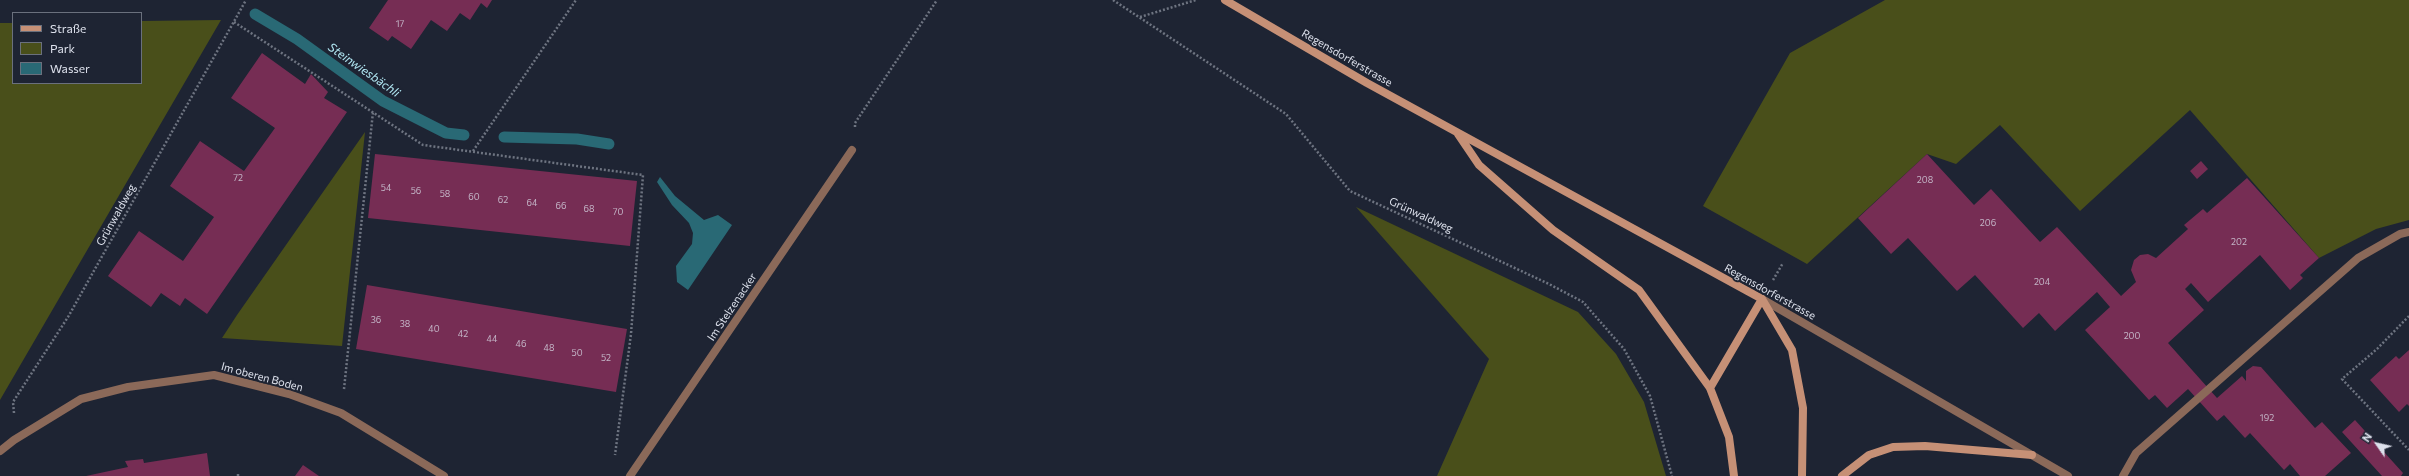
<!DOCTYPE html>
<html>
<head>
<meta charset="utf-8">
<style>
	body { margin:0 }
	#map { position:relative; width:2409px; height:476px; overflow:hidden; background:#1e2433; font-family:Commissioner,sans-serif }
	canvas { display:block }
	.legend { position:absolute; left:12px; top:12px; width:130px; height:72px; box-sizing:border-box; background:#1e2433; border:1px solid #6a707d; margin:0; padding:5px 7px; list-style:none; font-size:12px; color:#dde1ec }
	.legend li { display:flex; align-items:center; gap:8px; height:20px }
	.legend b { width:20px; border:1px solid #6a707d }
	.north { position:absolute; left:2357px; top:424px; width:40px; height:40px; -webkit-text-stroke:3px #1e2433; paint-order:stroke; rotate:304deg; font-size:11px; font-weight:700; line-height:16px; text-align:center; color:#dde1ec }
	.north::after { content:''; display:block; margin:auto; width:14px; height:18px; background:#dde1ec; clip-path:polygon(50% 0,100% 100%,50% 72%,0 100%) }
</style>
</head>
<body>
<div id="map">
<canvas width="2409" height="476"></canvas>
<ul class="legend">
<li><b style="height:5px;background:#c69076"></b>Straße</li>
<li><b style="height:11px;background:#494f1a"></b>Park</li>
<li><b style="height:11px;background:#296975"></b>Wasser</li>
</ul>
<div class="north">N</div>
</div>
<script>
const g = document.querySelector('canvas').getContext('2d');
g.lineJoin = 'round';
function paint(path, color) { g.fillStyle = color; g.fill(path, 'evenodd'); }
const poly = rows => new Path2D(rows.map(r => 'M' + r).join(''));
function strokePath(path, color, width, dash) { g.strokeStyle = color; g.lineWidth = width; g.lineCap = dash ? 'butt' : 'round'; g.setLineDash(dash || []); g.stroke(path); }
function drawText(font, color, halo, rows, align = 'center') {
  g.font = font + ' Commissioner,sans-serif'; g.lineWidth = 4; g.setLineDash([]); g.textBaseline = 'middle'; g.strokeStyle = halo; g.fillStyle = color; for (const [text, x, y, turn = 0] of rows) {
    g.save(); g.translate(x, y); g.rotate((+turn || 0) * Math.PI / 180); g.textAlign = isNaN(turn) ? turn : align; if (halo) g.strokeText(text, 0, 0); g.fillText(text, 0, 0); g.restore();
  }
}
const green = poly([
	[1885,0,2409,0,2409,220,2376,229,2319,258,2190,110,2080,211,2000,125,1956,164,1927,154,1807,264,1703,206,1790,53],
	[221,20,0,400,0,23,13,23,13,83,141,83,141,21],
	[365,132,342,346,222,338,237,315],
	[1356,207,1578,312,1616,354,1644,402,1666,476,1437,476,1489,359]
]);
const water = poly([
	[660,177,675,196,704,220,718,215,732,225,688,290,677,282,676,266,692,244,693,233,689,223,672,205,657,182]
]);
const stream = poly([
	[255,14,297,39,383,101,446,133,464,135],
	[504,137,577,139,609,144]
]);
const building = poly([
	[388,0,492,0,487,8,481,3,470,20,460,13,447,31,431,20,411,49,392,36,388,41,369,28],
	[262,53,305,84,311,74,328,92,324,98,347,112,207,314,185,298,180,306,161,293,151,307,108,276,139,231,183,261,214,217,170,186,200,141,244,171,275,128,231,98],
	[375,154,637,181,630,246,368,218],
	[1927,154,1974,205,1991,189,2040,242,2057,227,2121,296,2136,282,2131,270,2134,260,2140,255,2148,254,2156,258,2188,229,2184,225,2203,209,2207,213,2247,178,2319,258,2300,275,2303,278,2290,290,2260,255,2208,302,2191,283,2185,289,2204,310,2168,343,2217,398,2242,376,2246,381,2246,371,2253,366,2261,367,2315,428,2322,422,2351,453,2325,476,2300,476,2290,464,2284,470,2250,433,2245,438,2224,415,2217,421,2188,389,2167,408,2155,395,2149,400,2085,330,2110,307,2097,292,2055,331,2039,313,2023,328,1975,275,1957,291,1908,238,1891,254,1858,218],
	[2201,161,2208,169,2197,179,2190,171],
	[367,285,627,329,616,392,356,349],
	[2409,350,2409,406,2407,404,2399,412,2370,380,2396,356,2399,359],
	[2355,420,2403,473,2401,476,2382,476,2342,432],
	[207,453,210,476,86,476,128,467,125,461,143,459,144,463],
	[303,465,319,476,295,476]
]);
const path = poly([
	[1113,0,1286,114,1350,191,1549,284,1583,302,1624,349,1650,396,1672,476],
	[1140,17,1196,0],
	[234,22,423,145,643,175,631,334,615,455],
	[855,127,855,123,937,0],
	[473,151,576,0],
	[1773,280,1783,263],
	[2409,316,2377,349,2342,379,2409,450],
	[344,389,373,112],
	[14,413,13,402,68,317,246,0],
	[238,476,238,472]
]);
const service = poly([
	[2123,476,2136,453,2358,258,2400,234,2409,232]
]);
const minor = poly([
	[0,451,14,440,81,399,128,387,214,375,289,394,341,413,444,476],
	[630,476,852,150]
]);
const tertiary = poly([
	[1762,299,2068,476]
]);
const secondary = poly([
	[1225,0,1367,83,1762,299],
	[1458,134,1479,165,1553,230,1639,290,1710,388,1729,437,1734,476],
	[1762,299,1792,350,1803,408,1802,476],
	[1710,388,1762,299],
	[1842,476,1869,455,1893,447,1925,446,2032,455]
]);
const numberNames = [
	["17",400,24],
	["72",238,178],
	["208",1925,180],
	["54",386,188],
	["56",416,191],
	["58",445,194],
	["60",474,197],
	["62",503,200],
	["64",532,203],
	["66",561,206],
	["68",589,209],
	["70",618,212],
	["206",1988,223],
	["202",2239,242],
	["204",2042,282],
	["36",376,320],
	["38",405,324],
	["40",434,329],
	["42",463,334],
	["200",2132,336],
	["44",492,339],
	["46",521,344],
	["48",549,348],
	["50",577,353],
	["52",606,358],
	["192",2267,418]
];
const streetNames = [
	["Regensdorferstrasse",1347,58,30],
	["Grünwaldweg",116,215,-61],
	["Grünwaldweg",1421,215,25],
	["Regensdorferstrasse",1770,292,29],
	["Im Stelzenacker",732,307,-56],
	["Im oberen Boden",262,377,15]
];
const waterNames = [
	["Steinwiesbächli",364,70,35]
];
paint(green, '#494f1a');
paint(water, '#296975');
strokePath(stream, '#296975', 11);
paint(building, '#762d54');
strokePath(path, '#6e7481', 2.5, [2, 2]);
strokePath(service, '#8b6959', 8);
strokePath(minor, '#8b6959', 8);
strokePath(tertiary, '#8b6959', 8);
strokePath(secondary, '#c69076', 8);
drawText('9px', '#c3b4c6', null, numberNames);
drawText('11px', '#dde1ec', '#1e2433', streetNames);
drawText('italic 12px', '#b3e9f5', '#1e2433', waterNames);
</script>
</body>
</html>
